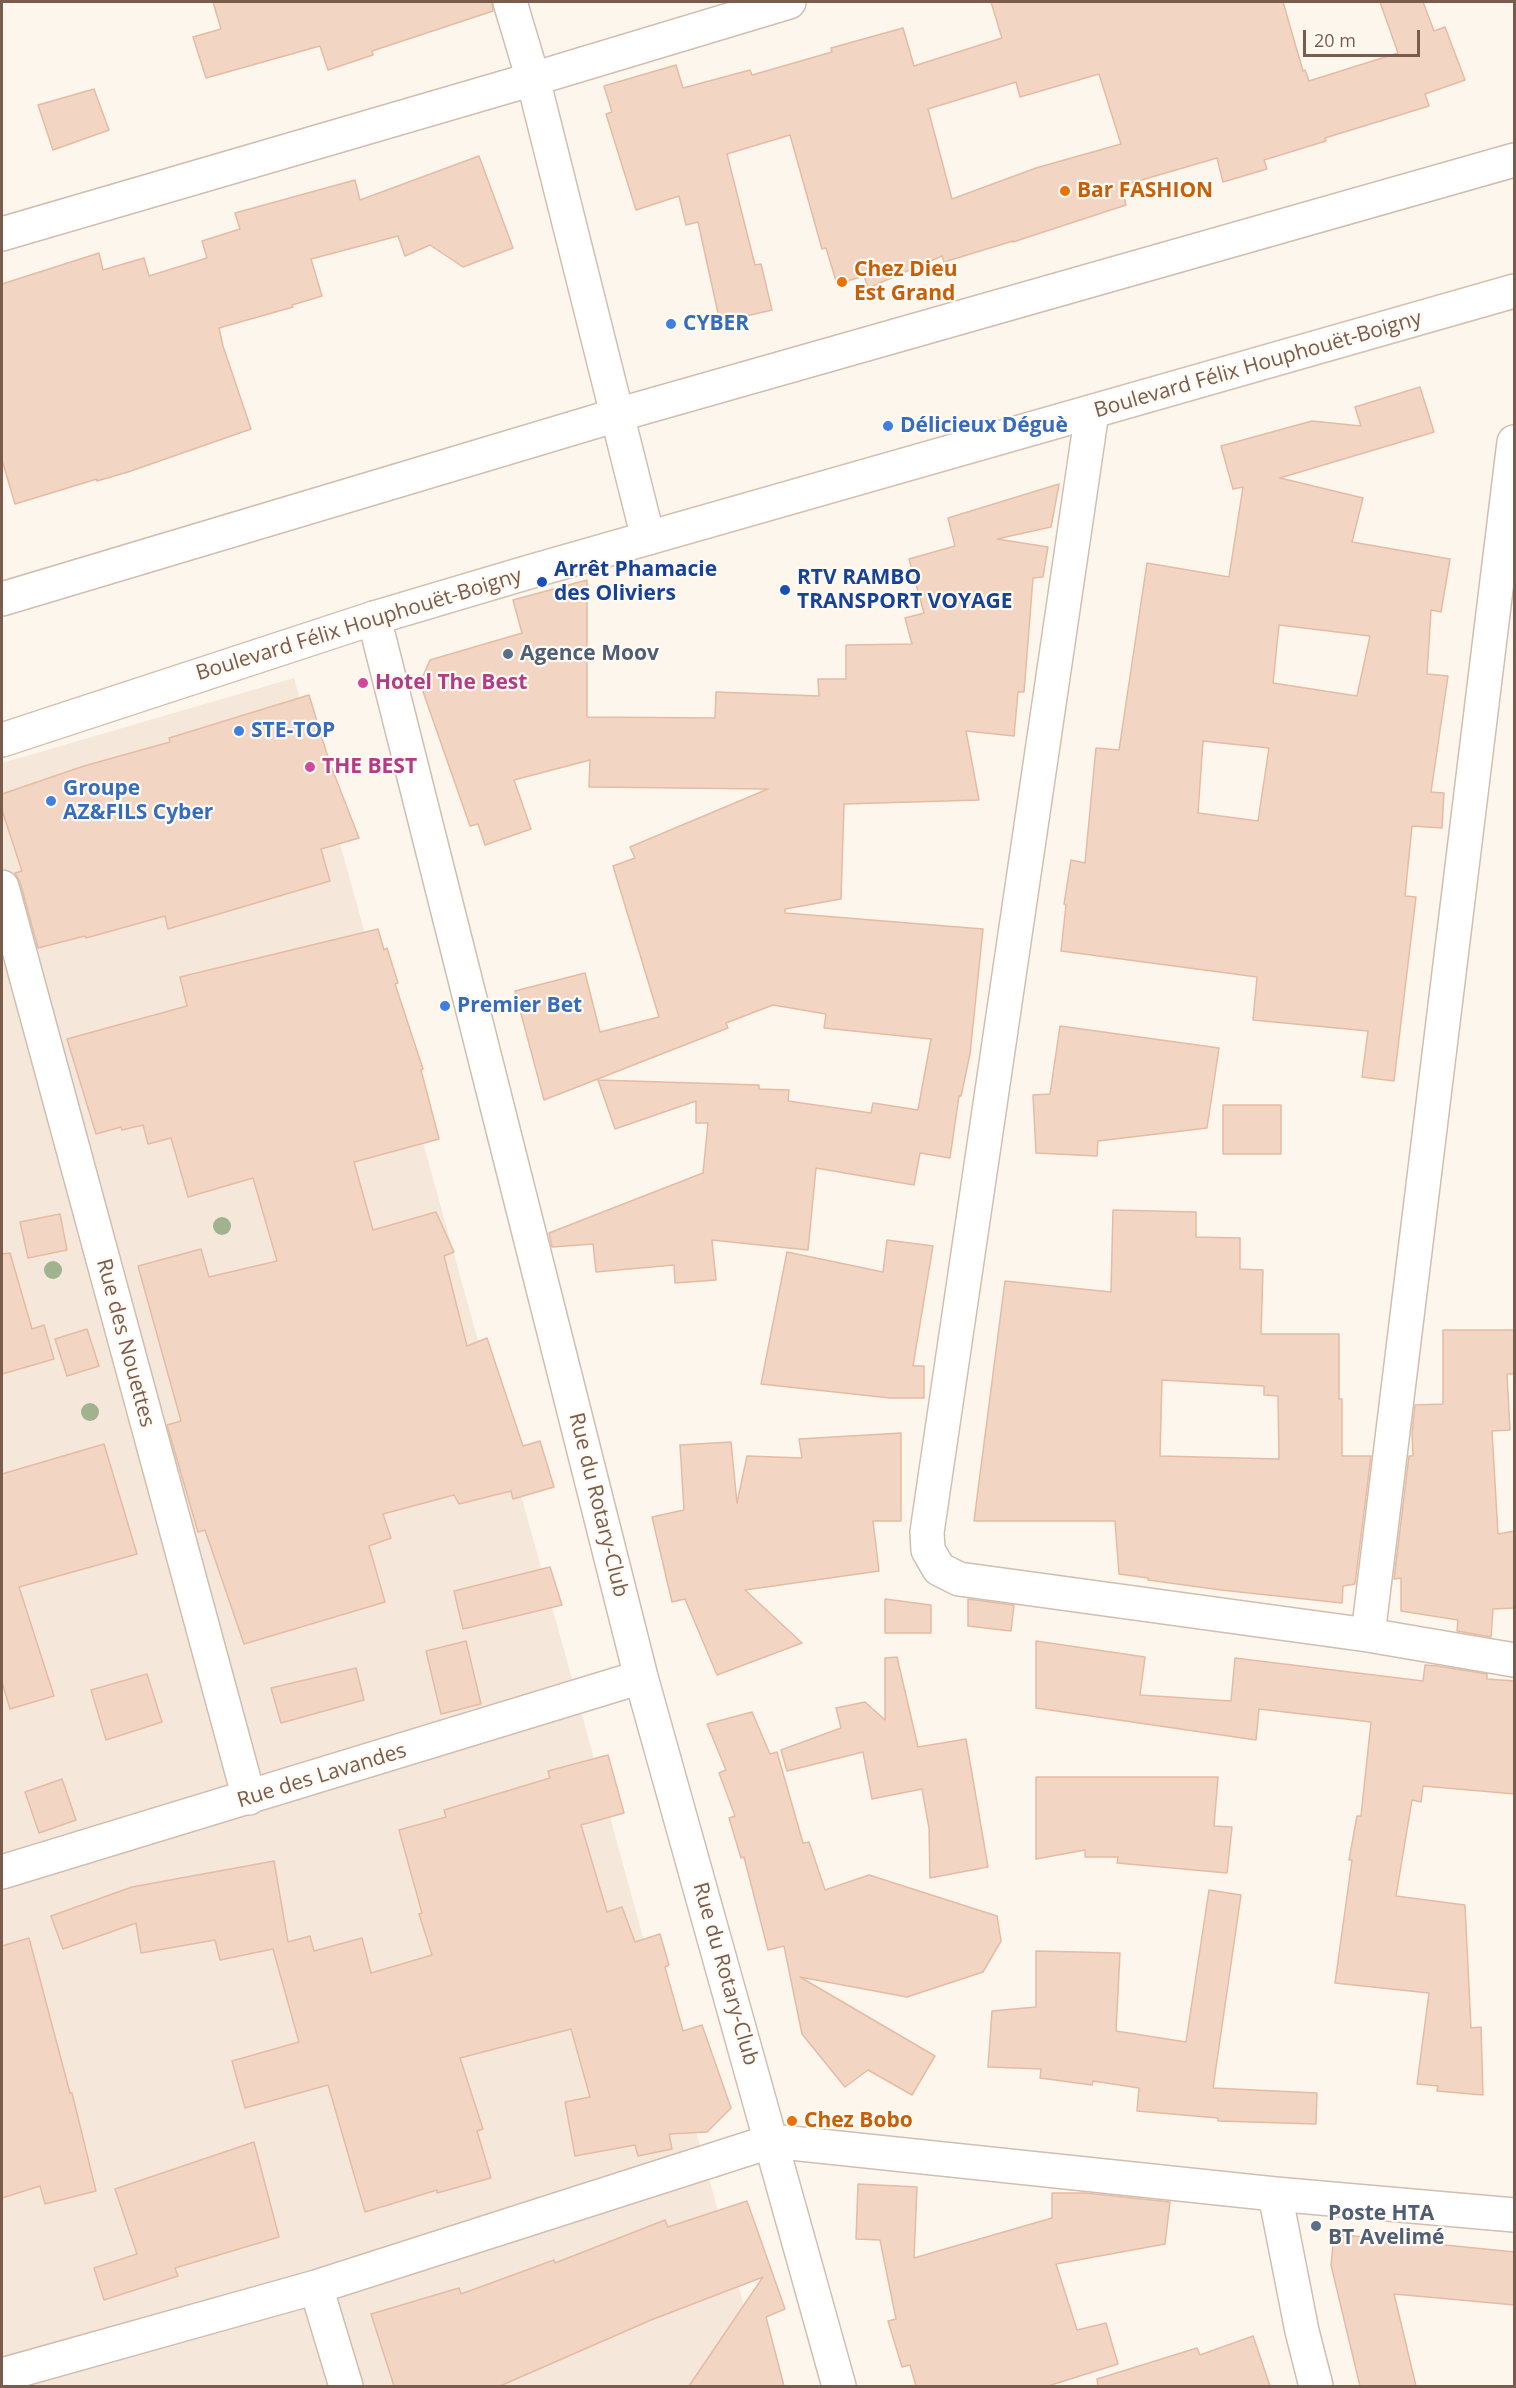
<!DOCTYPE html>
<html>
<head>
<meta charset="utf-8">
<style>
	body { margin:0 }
	#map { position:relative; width:1516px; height:2388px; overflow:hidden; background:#fdf6ec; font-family:"Open Sans",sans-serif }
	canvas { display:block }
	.frame { position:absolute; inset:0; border:3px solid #7a5c4d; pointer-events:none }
	.scale { position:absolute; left:1303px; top:30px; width:117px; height:27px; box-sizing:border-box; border:3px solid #7a5c4d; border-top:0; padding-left:8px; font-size:18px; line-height:21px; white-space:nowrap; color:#7a5c4d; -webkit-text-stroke:4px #fffaf3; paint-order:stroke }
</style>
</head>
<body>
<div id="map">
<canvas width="1516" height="2388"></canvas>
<div class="frame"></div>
<div class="scale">20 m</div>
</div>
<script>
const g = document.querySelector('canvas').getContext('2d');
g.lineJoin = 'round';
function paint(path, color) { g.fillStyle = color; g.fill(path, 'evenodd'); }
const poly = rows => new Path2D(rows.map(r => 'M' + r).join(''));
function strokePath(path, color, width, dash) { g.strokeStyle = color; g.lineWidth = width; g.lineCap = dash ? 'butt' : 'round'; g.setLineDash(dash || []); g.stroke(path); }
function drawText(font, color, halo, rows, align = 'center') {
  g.font = font + ' "Open Sans",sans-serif'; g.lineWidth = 4.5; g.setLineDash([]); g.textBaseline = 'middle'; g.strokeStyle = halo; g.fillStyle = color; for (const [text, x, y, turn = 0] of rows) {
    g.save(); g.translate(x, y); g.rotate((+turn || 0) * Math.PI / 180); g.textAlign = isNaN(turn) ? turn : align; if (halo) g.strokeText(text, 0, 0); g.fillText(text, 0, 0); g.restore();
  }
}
const residential = poly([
	[294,678,584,1722,766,2386,2,2386,2,763]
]);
const building = poly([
	[213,2,492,2,493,11,372,51,373,55,328,70,320,46,206,78,193,37,221,29,213,2],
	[991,2,1283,2,1303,71,1305,70,1309,81,1398,53,1380,2,1423,2,1434,31,1445,27,1465,80,1425,94,1429,106,1325,138,1326,141,1264,160,1267,169,1223,182,1217,158,1121,186,1126,205,1013,242,1013,241,944,262,942,256,868,288,864,276,837,284,826,248,822,249,790,135,727,154,755,265,761,264,772,310,720,322,698,222,686,225,679,196,636,210,606,114,612,112,604,86,676,65,683,88,750,70,752,75,832,52,831,48,903,28,914,66,1002,38,991,2],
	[1099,74,1121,144,1036,168,952,199,928,109,1016,82,1020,97,1099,74],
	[94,89,109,130,53,150,38,105,94,89],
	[479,156,513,248,463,267,430,245,405,256,398,236,311,259,322,296,292,305,293,307,219,328,223,346,251,429,128,472,97,481,97,479,15,504,2,460,2,284,99,253,103,270,144,258,149,276,207,258,202,241,240,229,235,213,355,180,360,200,479,156],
	[1420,387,1434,432,1280,478,1363,498,1352,542,1450,559,1441,612,1431,610,1427,674,1448,676,1431,792,1444,793,1442,828,1412,826,1405,896,1416,897,1394,1081,1362,1077,1368,1031,1253,1020,1257,977,1061,951,1066,905,1064,904,1071,860,1085,863,1096,748,1119,750,1147,563,1229,577,1243,487,1233,489,1221,446,1312,421,1361,426,1355,407,1420,387],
	[1279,625,1370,636,1357,696,1273,683,1279,625],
	[1203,741,1269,748,1258,821,1198,813,1203,741],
	[1059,484,1051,527,997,539,1048,547,1043,577,1033,578,1024,692,1018,692,1014,736,966,731,979,800,844,804,841,899,785,909,785,913,983,929,970,1054,961,1096,959,1096,950,1158,920,1153,914,1185,816,1168,808,1250,712,1240,716,1280,675,1283,674,1265,596,1272,593,1244,552,1247,549,1233,703,1173,708,1123,696,1123,696,1101,615,1129,598,1080,759,1085,759,1089,789,1090,788,1101,871,1113,873,1103,918,1110,931,1039,824,1028,826,1014,773,1005,726,1023,728,1028,544,1100,515,991,585,973,600,1032,659,1017,613,866,635,858,630,847,768,789,589,787,590,760,514,780,531,829,485,845,478,824,470,826,420,683,430,660,522,633,513,600,587,580,587,717,715,718,716,692,819,696,818,679,846,679,846,645,912,644,905,618,924,613,909,559,955,546,948,518,1059,484],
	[309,695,329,761,359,838,321,849,330,881,168,929,165,916,86,938,85,936,38,948,20,882,15,873,22,871,2,810,2,794,84,766,170,742,169,738,309,695],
	[378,929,384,950,387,948,398,983,395,984,423,1069,421,1070,439,1139,354,1162,373,1230,436,1212,454,1252,444,1256,467,1346,487,1338,523,1446,540,1441,554,1487,513,1499,511,1491,459,1504,454,1495,383,1514,391,1538,369,1546,385,1602,244,1644,205,1530,198,1532,167,1425,181,1421,138,1266,201,1249,209,1277,277,1261,253,1178,188,1197,171,1138,148,1144,143,1125,122,1130,121,1127,96,1134,67,1039,187,1006,180,977,378,929],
	[1060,1026,1219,1048,1207,1128,1098,1141,1097,1156,1036,1153,1033,1095,1050,1094,1060,1026],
	[1223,1105,1281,1105,1281,1154,1223,1154,1223,1105],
	[1113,1210,1196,1212,1196,1237,1240,1238,1240,1269,1263,1270,1261,1334,1339,1334,1339,1399,1342,1399,1342,1456,1371,1456,1355,1584,1343,1586,1342,1603,1221,1590,1148,1580,1148,1578,1119,1574,1115,1521,974,1521,1005,1281,1111,1292,1113,1210],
	[1162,1380,1264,1386,1264,1395,1278,1396,1279,1459,1160,1456,1162,1380],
	[60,1214,67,1250,28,1258,20,1222,60,1214],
	[887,1240,933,1246,913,1366,924,1366,924,1398,890,1398,761,1384,787,1252,883,1272,887,1240],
	[10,1253,32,1329,44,1325,54,1359,2,1374,2,1254,10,1253],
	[87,1329,99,1366,67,1376,55,1339,87,1329],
	[1443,1330,1515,1330,1515,1374,1507,1374,1510,1430,1492,1431,1498,1534,1515,1531,1515,1608,1493,1609,1491,1637,1457,1631,1458,1620,1401,1611,1401,1578,1394,1579,1409,1456,1413,1456,1412,1433,1415,1405,1443,1404,1443,1330],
	[901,1433,901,1521,873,1521,879,1571,745,1590,802,1643,717,1675,685,1599,672,1602,652,1517,684,1510,680,1445,731,1442,737,1503,747,1456,802,1458,799,1439,901,1433],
	[104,1444,137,1554,19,1587,54,1696,10,1709,2,1682,2,1474,104,1444],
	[550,1567,562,1605,463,1629,454,1591,550,1567],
	[885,1599,931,1605,931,1633,885,1633,885,1599],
	[968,1599,1014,1605,1011,1631,968,1626,968,1599],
	[466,1641,481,1704,441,1714,426,1651,466,1641],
	[1036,1641,1145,1657,1140,1695,1231,1701,1235,1658,1423,1681,1425,1665,1438,1666,1487,1674,1487,1679,1515,1681,1515,1794,1423,1786,1421,1802,1412,1800,1396,1896,1465,1905,1471,2028,1481,2027,1483,2095,1437,2091,1438,2086,1417,2084,1429,1993,1335,1983,1352,1860,1349,1860,1357,1816,1361,1816,1371,1722,1259,1709,1256,1740,1036,1708,1036,1641],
	[897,1657,918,1747,966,1739,988,1867,930,1878,929,1828,922,1789,872,1799,863,1752,787,1771,781,1750,841,1728,836,1708,865,1702,885,1720,885,1658,897,1657],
	[356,1668,364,1700,281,1723,271,1688,356,1668],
	[147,1674,162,1722,106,1740,91,1690,147,1674],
	[752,1712,770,1754,777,1752,803,1843,809,1842,825,1890,869,1875,997,1916,1001,1941,983,1972,907,1997,800,1977,935,2056,912,2095,868,2070,845,2087,802,2034,784,1946,768,1950,744,1857,741,1858,729,1818,735,1816,719,1773,726,1770,707,1724,752,1712],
	[608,1755,624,1813,581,1825,607,1912,622,1907,635,1942,660,1934,669,1965,665,1967,683,2031,702,2025,731,2108,707,2132,669,2134,672,2149,638,2156,635,2145,575,2156,565,2102,590,2097,571,2029,460,2058,483,2129,477,2131,491,2178,437,2193,437,2190,365,2212,328,2085,245,2108,232,2061,299,2042,273,1949,220,1960,215,1940,141,1953,136,1923,63,1949,51,1916,132,1887,274,1861,288,1942,310,1936,314,1951,362,1938,371,1973,432,1955,419,1914,422,1913,399,1830,446,1817,444,1810,550,1778,548,1771,608,1755],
	[1036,1777,1218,1777,1214,1826,1232,1827,1227,1873,1117,1863,1118,1857,1085,1857,1085,1850,1036,1859,1036,1777],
	[62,1779,76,1820,39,1833,25,1792,62,1779],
	[1209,1890,1241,1895,1213,2088,1317,2093,1316,2124,1218,2121,1218,2118,1137,2111,1139,2088,1093,2081,1092,2085,1040,2078,1041,2069,988,2067,992,2011,1036,2007,1036,1951,1120,1953,1116,2031,1186,2042,1209,1890],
	[29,1938,70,2093,72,2093,96,2191,45,2204,40,2186,2,2198,2,1946,29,1938],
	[254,2142,279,2237,175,2268,178,2276,104,2300,94,2268,137,2254,115,2189,254,2142],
	[858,2184,917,2187,914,2258,1052,2218,1052,2193,1086,2193,1170,2202,1165,2244,1056,2264,1077,2330,1106,2323,1118,2364,1048,2386,916,2386,910,2365,902,2367,888,2321,896,2319,880,2240,856,2239,858,2184],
	[747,2201,785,2309,766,2317,784,2386,689,2386,763,2277,651,2320,500,2386,394,2386,371,2314,459,2288,461,2294,554,2260,555,2263,665,2220,668,2227,747,2201],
	[1334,2234,1515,2252,1515,2305,1394,2294,1416,2386,1360,2386,1331,2265,1334,2234],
	[1253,2336,1270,2386,1098,2386,1097,2379,1197,2348,1200,2355,1253,2336]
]);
const street = poly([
	[510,2,533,79,648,538],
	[2,234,533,79,789,2],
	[1092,412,927,1532,928,1550,939,1569,959,1579,1368,1635,1514,1660],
	[2,599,617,415,1514,160],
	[374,618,641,1677,839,2386],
	[2,887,249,1798],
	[1368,1635,1514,442],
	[2,1872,641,1677],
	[1275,2194,1302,2331,1316,2386],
	[316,2287,346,2386],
	[2,2375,316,2287,772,2141,1275,2194,1514,2215]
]);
const secondary = poly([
	[2,740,374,618,529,572,1514,291]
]);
const trees = [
	[222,1226],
	[53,1270],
	[90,1412]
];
const markers = [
	[1065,191,6,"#e8710a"],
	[842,282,6,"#e8710a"],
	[671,324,6,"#3f7fe0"],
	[888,426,6,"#3f7fe0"],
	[542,582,6,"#1a4fb4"],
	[785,590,6,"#1a4fb4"],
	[508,654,6,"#5c6f8a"],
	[363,683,6,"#d1479c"],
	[239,731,6,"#3f7fe0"],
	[310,767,6,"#d1479c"],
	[51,801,6,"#3f7fe0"],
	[445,1006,6,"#3f7fe0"],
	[792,2121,6,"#e8710a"],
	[1316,2226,6,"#5c6f8a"]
];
const foodNames = [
	["Bar FASHION",1077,191],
	["Chez Dieu",854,270],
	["Est Grand",854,294],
	["Chez Bobo",804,2121]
];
const shopNames = [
	["CYBER",683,324],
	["Délicieux Déguè",900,426],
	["STE-TOP",251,731],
	["Groupe",63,789],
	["AZ&FILS Cyber",63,813],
	["Premier Bet",457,1006]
];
const streetNames = [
	["Boulevard Félix Houphouët-Boigny",1258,365,-16],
	["Boulevard Félix Houphouët-Boigny",359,625,-17],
	["Rue des Nouettes",125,1343,75],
	["Rue du Rotary-Club",598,1505,76],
	["Rue des Lavandes",322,1776,-17],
	["Rue du Rotary-Club",725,1974,74]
];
const transitNames = [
	["Arrêt Phamacie",554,570],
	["des Oliviers",554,594],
	["RTV RAMBO",797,578],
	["TRANSPORT VOYAGE",797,602]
];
const serviceNames = [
	["Agence Moov",520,654],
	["Poste HTA",1328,2214],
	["BT Avelimé",1328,2238]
];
const hotelNames = [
	["Hotel The Best",375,683],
	["THE BEST",322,767]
];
paint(residential, '#f5e8da');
paint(building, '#f3d5c3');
strokePath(building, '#e6bba3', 1.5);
strokePath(street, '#d1beb0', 36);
strokePath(secondary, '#d6c0b0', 36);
strokePath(street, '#fff', 33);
strokePath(secondary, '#fff', 33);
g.fillStyle = '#a0b28e';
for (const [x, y] of trees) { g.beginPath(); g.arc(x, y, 9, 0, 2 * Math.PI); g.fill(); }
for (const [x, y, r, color] of markers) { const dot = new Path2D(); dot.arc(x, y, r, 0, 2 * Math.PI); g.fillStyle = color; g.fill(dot); strokePath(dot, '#fffaf3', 2); }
drawText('bold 21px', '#c56008', '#fffaf3', foodNames, 'left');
drawText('bold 21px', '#366cbe', '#fffaf3', shopNames, 'left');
drawText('21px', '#7a5c4d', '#fffaf3', streetNames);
drawText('bold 21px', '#164399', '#fffaf3', transitNames, 'left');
drawText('bold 21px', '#4e5e75', '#fffaf3', serviceNames, 'left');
drawText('bold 21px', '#b23c85', '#fffaf3', hotelNames, 'left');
</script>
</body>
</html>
